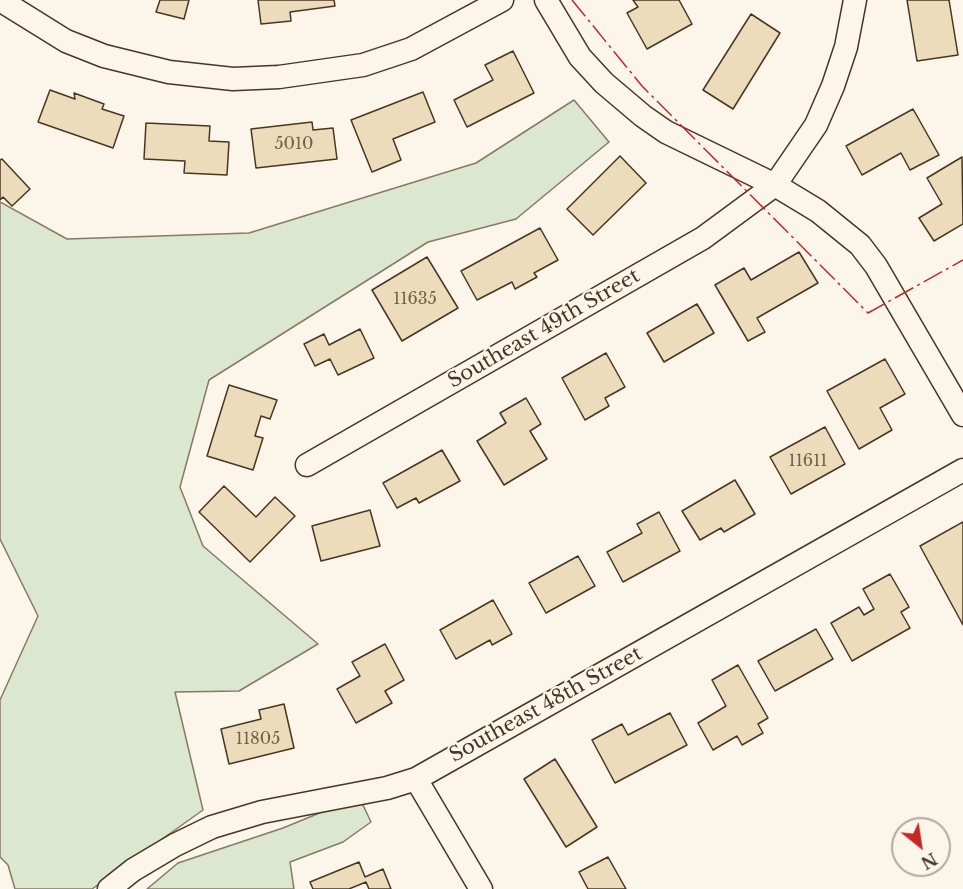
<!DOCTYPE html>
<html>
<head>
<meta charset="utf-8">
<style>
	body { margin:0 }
	#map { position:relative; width:963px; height:889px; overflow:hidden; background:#fbf6e9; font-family:"Libre Baskerville",serif }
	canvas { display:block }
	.north { position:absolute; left:891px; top:817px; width:60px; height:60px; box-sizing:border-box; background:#fbf6e9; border:2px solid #b4a999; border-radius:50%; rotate:150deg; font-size:16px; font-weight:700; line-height:24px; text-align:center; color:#4a3520 }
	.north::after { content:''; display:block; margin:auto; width:21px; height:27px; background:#c62828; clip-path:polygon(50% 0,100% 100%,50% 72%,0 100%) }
</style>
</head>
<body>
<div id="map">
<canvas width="963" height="889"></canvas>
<div class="north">N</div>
</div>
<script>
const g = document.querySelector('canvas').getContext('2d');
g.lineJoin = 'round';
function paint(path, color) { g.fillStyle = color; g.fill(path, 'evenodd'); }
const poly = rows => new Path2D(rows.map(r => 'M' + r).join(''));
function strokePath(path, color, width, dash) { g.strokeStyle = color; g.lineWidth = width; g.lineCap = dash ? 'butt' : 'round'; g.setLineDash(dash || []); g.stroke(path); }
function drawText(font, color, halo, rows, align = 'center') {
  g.font = font + ' "Libre Baskerville",serif'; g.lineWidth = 4.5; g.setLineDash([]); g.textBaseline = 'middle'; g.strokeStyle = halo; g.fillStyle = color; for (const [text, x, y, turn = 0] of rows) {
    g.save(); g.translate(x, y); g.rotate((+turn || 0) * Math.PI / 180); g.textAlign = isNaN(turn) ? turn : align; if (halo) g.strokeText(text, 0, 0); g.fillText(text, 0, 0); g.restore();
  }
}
const green = poly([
	[574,100,609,142,516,219,428,242,209,380,180,487,203,546,318,644,239,691,175,692,203,810,92,889,15,889,8,865,0,857,0,700,38,616,0,539,0,202,67,239,249,233,476,163,574,100],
	[362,803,371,822,343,842,290,862,294,889,147,889,178,863,283,828,322,812,362,803]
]);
const building = poly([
	[160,0,189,0,184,19,156,12,160,0],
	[258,0,334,0,335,6,290,12,291,21,261,24,258,0],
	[633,0,679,0,692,24,647,49,627,13,638,7,633,0],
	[907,0,949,0,958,55,917,61,907,0],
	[751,14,780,33,733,109,703,90,751,14],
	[513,51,534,93,467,127,454,100,493,80,485,65,513,51],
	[50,90,75,99,74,93,104,104,102,109,124,116,113,148,38,122,50,90],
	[423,92,435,122,393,139,401,160,372,172,351,120,423,92],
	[913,109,939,155,910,170,901,153,862,175,846,146,913,109],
	[312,122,313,130,333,128,337,159,256,168,251,129,312,122],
	[146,123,210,126,209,141,229,142,227,175,184,173,185,161,144,159,146,123],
	[620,156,646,183,593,235,567,209,620,156],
	[962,157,963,224,934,241,919,218,942,204,927,178,962,157],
	[2,159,30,189,12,206,3,197,0,200,0,160,2,159],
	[540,228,558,260,534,273,537,277,515,289,512,282,477,300,461,271,540,228],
	[799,252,818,283,757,318,765,332,748,341,715,285,744,268,751,280,799,252],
	[427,257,458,308,402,341,372,290,427,257],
	[697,304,714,333,664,362,647,333,697,304],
	[360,329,374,358,338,375,330,359,315,366,304,344,324,334,329,345,360,329],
	[606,353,625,387,605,398,609,406,585,420,562,378,606,353],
	[885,359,905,394,880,408,892,430,859,449,827,391,885,359],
	[229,385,277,400,270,419,261,416,255,436,263,438,253,470,207,456,229,385],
	[526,398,541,424,530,431,547,459,504,485,477,441,506,423,500,413,526,398],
	[825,427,845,464,791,494,770,457,825,427],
	[442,450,460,481,419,503,416,498,397,508,383,483,442,450],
	[735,480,755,514,724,532,721,528,700,540,682,511,735,480],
	[224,486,256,517,275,497,295,516,250,562,199,512,224,486],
	[370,510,380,546,321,561,312,526,370,510],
	[659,512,680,551,623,582,607,552,642,533,637,524,659,512],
	[963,522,963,625,920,546,963,522],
	[578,556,595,586,546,613,529,583,578,556],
	[890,574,909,607,901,612,910,628,852,661,831,623,859,607,864,615,874,609,863,589,890,574],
	[493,600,512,634,492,645,490,640,456,659,440,630,493,600],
	[816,629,833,659,775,691,758,661,816,629],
	[385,644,404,680,385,691,392,703,356,723,337,689,360,676,352,662,385,644],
	[738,665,768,718,758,724,763,733,742,745,737,736,713,750,698,723,726,706,712,680,738,665],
	[284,704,294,748,229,764,221,729,261,719,259,710,284,704],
	[670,713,687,745,615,783,592,740,622,724,628,735,670,713],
	[555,759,597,827,566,847,524,779,555,759],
	[608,857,626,889,588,889,579,872,608,857],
	[359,862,365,877,383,869,391,889,369,889,366,882,349,889,313,889,310,882,359,862]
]);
const street = poly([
	[0,0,66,41,104,56,169,72,233,79,279,77,363,65,411,49,502,0],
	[546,0,580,57,604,83,643,116,666,132,775,185,818,211,860,245,876,266,963,415],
	[307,465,703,238,775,185,816,125,833,86,846,47,855,0],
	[416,779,481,889],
	[109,889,133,870,175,845,212,827,262,812,387,788,416,779,963,470]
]);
const power = poly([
	[572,0,642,86,868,313,963,260]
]);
const numberNames = [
	["5010",294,144],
	["11635",415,299],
	["11611",808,461],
	["11805",258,739]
];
const streetNames = [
	["Southeast 49th Street",544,329,-30],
	["Southeast 48th Street",546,705,-29]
];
paint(green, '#dce7d0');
strokePath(green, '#887966', 1.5);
paint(building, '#ecdcbc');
strokePath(building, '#4a3520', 1.5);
strokePath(street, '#4a3520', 25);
strokePath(street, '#fbf6e9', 22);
strokePath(power, '#c62828', 1.5, [21, 4.5, 3, 4.5]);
drawText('16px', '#725f47', null, numberNames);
drawText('20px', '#4a3520', '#fbf6e9', streetNames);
</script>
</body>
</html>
